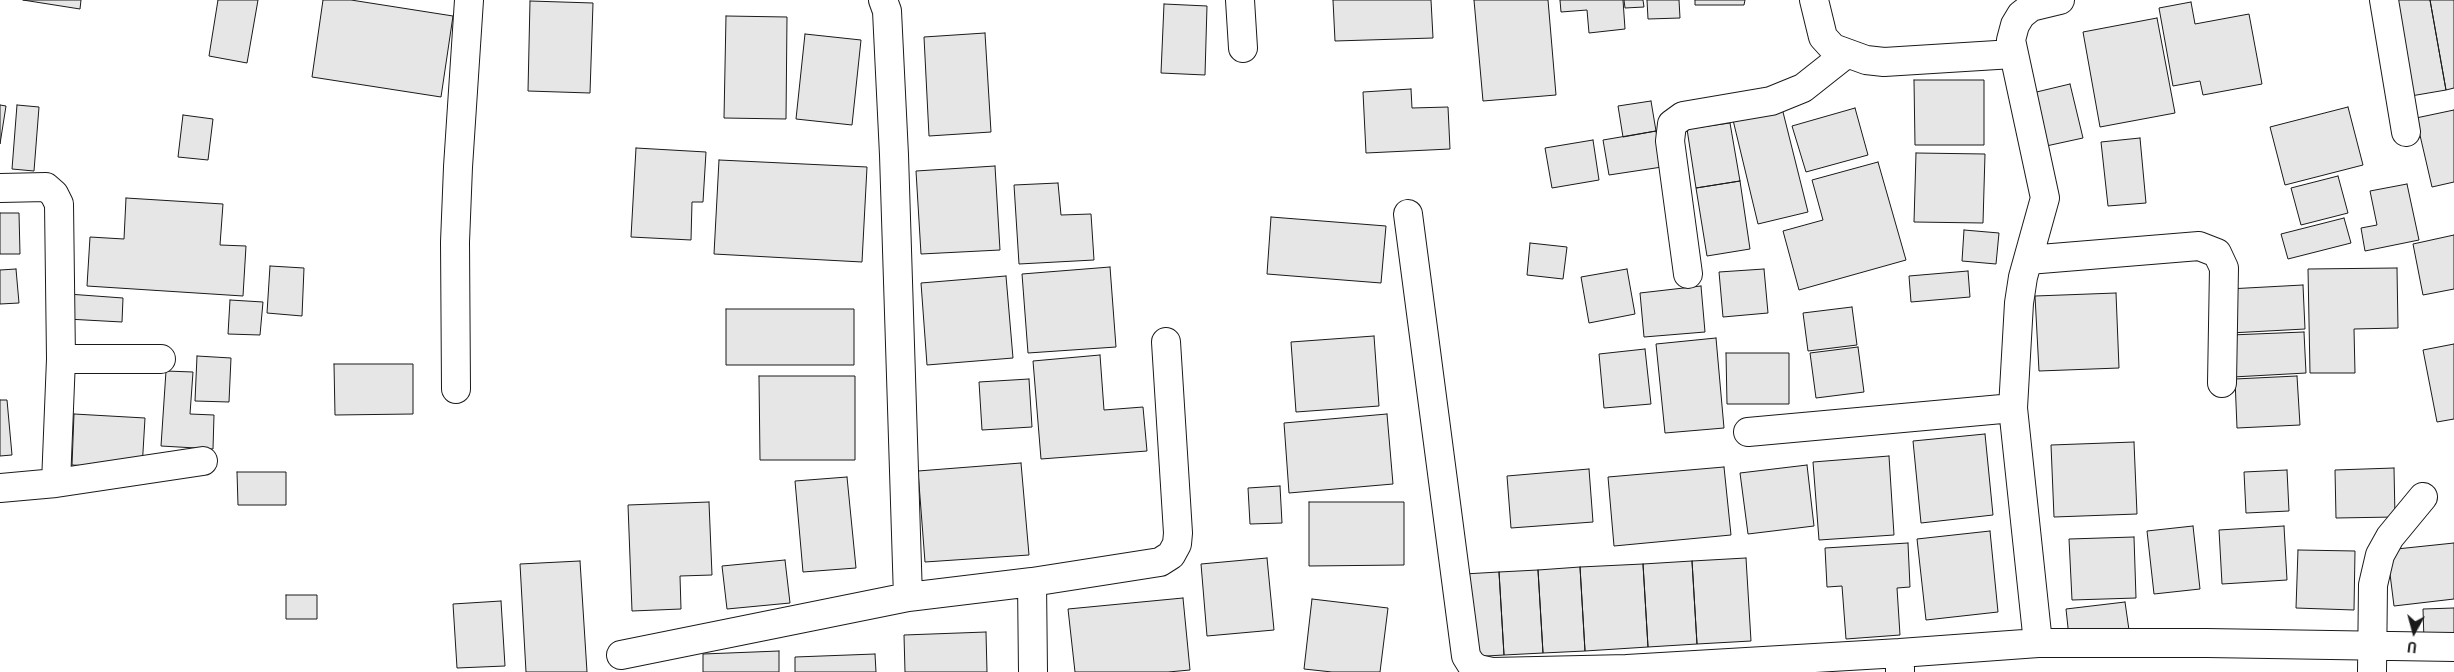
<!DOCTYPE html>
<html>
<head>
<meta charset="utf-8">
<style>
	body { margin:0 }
	#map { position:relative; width:2454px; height:672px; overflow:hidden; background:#fff; font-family:Roboto,sans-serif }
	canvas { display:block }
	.north { position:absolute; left:2389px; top:607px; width:50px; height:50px; -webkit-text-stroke:4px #fff; paint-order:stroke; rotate:187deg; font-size:14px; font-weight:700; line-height:20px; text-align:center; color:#1a1a1a }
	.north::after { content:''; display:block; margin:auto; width:18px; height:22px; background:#1a1a1a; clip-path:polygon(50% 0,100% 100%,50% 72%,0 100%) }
</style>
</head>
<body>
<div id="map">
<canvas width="2454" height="672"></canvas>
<div class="north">U</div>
</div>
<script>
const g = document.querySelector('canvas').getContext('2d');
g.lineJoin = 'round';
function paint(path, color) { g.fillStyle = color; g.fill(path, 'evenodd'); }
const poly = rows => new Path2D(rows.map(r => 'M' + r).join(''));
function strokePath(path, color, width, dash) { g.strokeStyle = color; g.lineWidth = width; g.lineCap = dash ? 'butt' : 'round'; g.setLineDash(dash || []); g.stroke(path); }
const building = poly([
	[23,0,81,0,80,9,23,0],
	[218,0,258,0,247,63,209,56,218,0],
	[323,0,351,0,453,16,441,97,312,77,323,0],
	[1333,0,1431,0,1433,38,1335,41,1333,0],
	[1474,0,1548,0,1556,95,1483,101,1474,0],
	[1560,0,1623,0,1625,29,1589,33,1587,10,1561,12,1560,0],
	[1624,0,1643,0,1644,7,1625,8,1624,0],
	[1647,0,1679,0,1680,18,1648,19,1647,0],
	[1695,0,1745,0,1744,5,1695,5,1695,0],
	[2387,0,2430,0,2446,90,2405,97,2387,0],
	[2430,0,2454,0,2454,88,2446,90,2430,0],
	[530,1,593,3,590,93,528,91,530,1],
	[2191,2,2195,24,2249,14,2262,84,2203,95,2200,81,2173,86,2159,8,2191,2],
	[1164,4,1207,6,1205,75,1161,73,1164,4],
	[726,16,787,17,786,119,724,118,726,16],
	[2157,18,2175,113,2100,127,2083,32,2157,18],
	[985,33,991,132,929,136,924,37,985,33],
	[805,34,861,40,852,125,796,119,805,34],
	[1914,80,1984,80,1984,145,1915,145,1914,80],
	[2070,84,2083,138,2037,148,2024,95,2070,84],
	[1411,89,1412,108,1448,107,1450,149,1366,153,1363,92,1411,89],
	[1651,101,1656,131,1623,137,1618,106,1651,101],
	[0,105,6,106,0,144,0,105],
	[17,105,39,107,34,171,12,169,17,105],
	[2348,107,2363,165,2285,185,2270,127,2348,107],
	[1782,108,1808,212,1758,224,1733,120,1782,108],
	[1855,108,1868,155,1806,172,1792,126,1855,108],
	[2454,110,2454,182,2432,187,2416,118,2454,110],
	[183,115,213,119,208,160,178,157,183,115],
	[1730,123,1740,181,1696,188,1687,129,1730,123],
	[1656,131,1662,167,1609,175,1603,140,1656,131],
	[2140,138,2146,203,2108,206,2101,142,2140,138],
	[1593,140,1599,180,1552,188,1545,148,1593,140],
	[636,148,706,152,703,202,692,202,691,240,631,237,636,148],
	[1916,153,1985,154,1983,223,1914,222,1916,153],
	[719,160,867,167,862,262,714,254,719,160],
	[1878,162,1906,260,1799,290,1783,231,1823,220,1812,180,1878,162],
	[995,166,1000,250,921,254,916,171,995,166],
	[2338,176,2348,213,2301,225,2291,188,2338,176],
	[1740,181,1750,249,1707,256,1696,188,1740,181],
	[1058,183,1061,215,1091,214,1094,260,1019,264,1014,185,1058,183],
	[2407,184,2419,240,2365,251,2361,228,2377,225,2370,191,2407,184],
	[126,198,223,204,220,245,246,246,243,296,87,286,90,237,124,239,126,198],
	[0,213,19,213,20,254,0,254,0,213],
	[1271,217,1386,226,1381,283,1267,274,1271,217],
	[2344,218,2351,243,2288,259,2281,234,2344,218],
	[1964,230,1999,233,1996,264,1962,261,1964,230],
	[2454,235,2454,289,2423,295,2413,244,2454,235],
	[1530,243,1567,247,1563,279,1527,275,1530,243],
	[270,266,304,268,302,316,267,313,270,266],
	[1110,267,1116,347,1028,353,1022,274,1110,267],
	[2397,268,2398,328,2354,329,2355,373,2310,373,2308,269,2397,268],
	[16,269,19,303,0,304,0,270,16,269],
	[1627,269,1635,314,1589,323,1581,277,1627,269],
	[1764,269,1768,313,1723,317,1719,272,1764,269],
	[1968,271,1970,297,1911,302,1909,276,1968,271],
	[1006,276,1013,358,927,365,921,283,1006,276],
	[2303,285,2305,329,2230,333,2228,289,2303,285],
	[1701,286,1705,332,1644,337,1640,293,1701,286],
	[2116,293,2119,368,2039,371,2035,296,2116,293],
	[68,294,123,298,122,322,67,319,68,294],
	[230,300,263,302,260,335,228,334,230,300],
	[1852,307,1857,345,1808,351,1803,313,1852,307],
	[726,309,854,309,854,365,726,365,726,309],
	[2304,332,2306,373,2233,377,2231,335,2304,332],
	[1374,336,1379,406,1296,412,1291,342,1374,336],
	[1716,338,1724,428,1665,433,1656,344,1716,338],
	[2454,344,2454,419,2437,422,2423,350,2454,344],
	[1858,347,1864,392,1816,398,1810,353,1858,347],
	[1645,349,1651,404,1604,408,1599,354,1645,349],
	[1726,353,1789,353,1789,404,1727,404,1726,353],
	[1100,355,1104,410,1143,407,1147,451,1041,459,1033,361,1100,355],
	[197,356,231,358,229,402,195,401,197,356],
	[334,364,413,364,413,414,335,415,334,364],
	[166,371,193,372,190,414,214,415,213,449,161,446,166,371],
	[759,376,855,376,855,460,760,460,759,376],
	[2297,376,2300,425,2237,428,2235,379,2297,376],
	[1029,379,1032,427,982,430,979,382,1029,379],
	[0,400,7,400,12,455,0,456,0,400],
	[74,414,145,418,142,469,72,465,74,414],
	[1387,414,1393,484,1289,493,1284,423,1387,414],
	[1985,434,1993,515,1921,523,1913,441,1985,434],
	[2134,442,2137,514,2054,517,2051,445,2134,442],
	[1889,456,1894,535,1819,540,1813,462,1889,456],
	[1021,463,1029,555,925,562,918,471,1021,463],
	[1807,465,1814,526,1748,534,1740,473,1807,465],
	[1724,467,1731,535,1614,546,1608,477,1724,467],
	[2394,468,2395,517,2336,518,2335,470,2394,468],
	[1589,469,1593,522,1511,528,1507,476,1589,469],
	[2287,470,2289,511,2246,513,2244,472,2287,470],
	[237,472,286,472,286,505,238,505,237,472],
	[847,477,856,568,803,572,795,481,847,477],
	[1280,486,1282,523,1250,524,1248,488,1280,486],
	[709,502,712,575,680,576,681,609,632,611,628,505,709,502],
	[1309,502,1404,502,1404,565,1309,566,1309,502],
	[2193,526,2200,589,2154,594,2147,531,2193,526],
	[2284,526,2287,580,2222,584,2219,530,2284,526],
	[1990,531,1998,612,1926,620,1917,539,1990,531],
	[2134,537,2136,598,2072,600,2069,539,2134,537],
	[1908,543,1910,587,1897,588,1900,635,1846,639,1842,586,1827,587,1825,548,1908,543],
	[2454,543,2454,599,2394,606,2387,550,2454,543],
	[2298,550,2355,551,2354,610,2296,608,2298,550],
	[1267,558,1274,630,1207,636,1201,564,1267,558],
	[1746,558,1751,641,1697,644,1692,561,1746,558],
	[785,560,790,603,727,609,722,566,785,560],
	[580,561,587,672,526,672,520,564,580,561],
	[1692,561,1697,644,1648,647,1643,564,1692,561],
	[1643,564,1648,647,1585,651,1580,567,1643,564],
	[1580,567,1585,651,1543,653,1538,570,1580,567],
	[1538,570,1543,653,1504,655,1499,572,1538,570],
	[1499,572,1504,655,1469,657,1464,574,1499,572],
	[286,595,317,595,317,619,286,619,286,595],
	[1183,598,1190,670,1168,672,1075,672,1068,609,1183,598],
	[1312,599,1388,608,1380,672,1332,672,1304,669,1312,599],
	[501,601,505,666,457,668,453,604,501,601],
	[2125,602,2129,630,2069,637,2066,609,2125,602],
	[2454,608,2454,640,2424,641,2423,609,2454,608],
	[986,632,987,672,905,672,904,635,986,632],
	[779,651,779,672,703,672,703,654,779,651],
	[875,654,876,672,795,672,795,657,875,654]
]);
const street = poly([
	[883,0,887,11,894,155,908,597],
	[1240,0,1243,48],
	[1814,0,1823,37,1833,48,1866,60,1884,62,2013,54],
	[2384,0,2406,132],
	[0,188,46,187,54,194,59,204,61,359,56,483],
	[1408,214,1466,656,1471,664,1478,669,1492,672,1627,669,1626,672],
	[2028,260,2199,246,2217,253,2224,268,2222,383],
	[1688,274,1670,141,1672,124,1683,116,1771,101,1803,88,1846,54],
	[61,359,161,359],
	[456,389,455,242,458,167,469,0],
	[1748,432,2013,408],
	[0,488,56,483,203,461],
	[1032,582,1033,672],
	[2038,643,2013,408,2019,303,2023,277,2045,198,2011,40,2015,25,2021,15,2031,7,2060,0],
	[621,655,908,597,1032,582,1160,562,1171,555,1177,544,1178,533,1166,342],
	[1627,669,1900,653],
	[1900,672,1900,653,2038,643,2207,643,2454,647],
	[2372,672,2373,585,2380,555,2390,537,2423,497]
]);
paint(building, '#e6e6e6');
strokePath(building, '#1a1a1a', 1);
strokePath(street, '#1a1a1a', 30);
strokePath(street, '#fff', 28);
</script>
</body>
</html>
